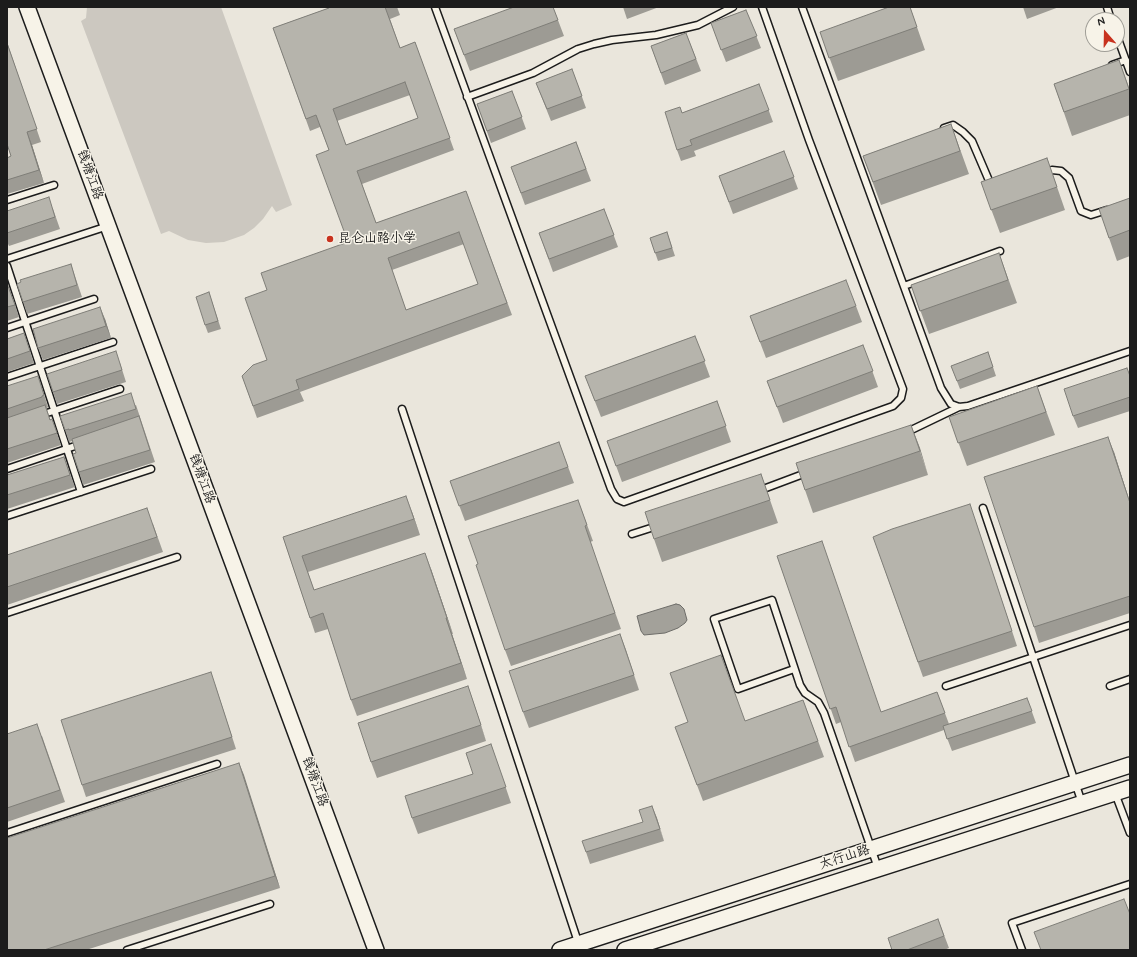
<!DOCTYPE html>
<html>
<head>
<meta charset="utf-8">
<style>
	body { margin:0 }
	#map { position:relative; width:1137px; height:957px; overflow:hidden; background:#eae6dc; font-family:Mynerve,sans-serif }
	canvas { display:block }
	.frame { position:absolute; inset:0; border:8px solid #1c1c1c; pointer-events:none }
	.north { position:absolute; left:1085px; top:12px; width:40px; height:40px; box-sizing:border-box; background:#f7f3e8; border:1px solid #9f9d96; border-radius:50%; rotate:340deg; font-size:11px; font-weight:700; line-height:16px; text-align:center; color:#1c1c1c }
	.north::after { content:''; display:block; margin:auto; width:14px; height:18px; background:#c8321e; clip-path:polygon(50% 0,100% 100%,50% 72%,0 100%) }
</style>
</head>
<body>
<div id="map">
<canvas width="1137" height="957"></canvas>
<div class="frame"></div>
<div class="north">N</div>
</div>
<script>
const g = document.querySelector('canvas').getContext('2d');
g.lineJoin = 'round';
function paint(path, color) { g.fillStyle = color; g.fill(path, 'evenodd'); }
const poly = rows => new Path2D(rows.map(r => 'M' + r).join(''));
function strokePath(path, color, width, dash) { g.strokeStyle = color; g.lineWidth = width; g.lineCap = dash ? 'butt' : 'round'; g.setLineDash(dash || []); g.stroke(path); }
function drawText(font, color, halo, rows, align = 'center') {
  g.font = font + ' Mynerve,"LXGW WenKai TC",sans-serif'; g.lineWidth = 3; g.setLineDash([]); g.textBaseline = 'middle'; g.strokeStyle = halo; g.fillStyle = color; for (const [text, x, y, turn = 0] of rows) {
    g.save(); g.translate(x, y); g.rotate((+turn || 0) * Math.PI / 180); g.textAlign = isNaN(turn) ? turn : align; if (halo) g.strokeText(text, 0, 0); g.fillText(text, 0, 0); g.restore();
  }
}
const green = poly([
	[87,7,221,7,292,205,276,212,272,206,263,219,254,228,244,235,224,242,206,243,188,240,169,231,161,234,81,21,86,18]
]);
const water = poly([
	[676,604,680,605,684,609,687,620,685,623,678,628,665,633,644,635,641,631,637,616,676,604]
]);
const service = poly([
	[435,7,611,489,617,499,624,502,893,406,901,398,903,389,809,140,762,7],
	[802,7,941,388,951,404,959,407,968,406,1130,351],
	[1107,7,1111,20],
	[1117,36,1130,72],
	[1112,65,1126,60],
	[467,97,533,73,578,49,594,44,612,40,656,35,698,25,733,7],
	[944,128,953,125,963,132,972,141,990,183,994,185],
	[1044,172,1052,170,1061,171,1069,178,1081,211,1091,215,1107,210],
	[7,200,54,185],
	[7,259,108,226],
	[7,266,81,492],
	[904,286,1000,251],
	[7,328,94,299],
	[7,377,113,342],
	[402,409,579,945],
	[41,415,120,389],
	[905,433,959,407],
	[7,469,81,444],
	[758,491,806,473],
	[983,508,1082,803],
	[7,516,151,469],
	[632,534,657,526],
	[7,613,177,557],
	[794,669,738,689,714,619,772,600,800,685,805,693,818,702,824,713,878,868],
	[946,686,1130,625],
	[1110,686,1130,679],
	[1115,793,1130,833],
	[7,833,217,764],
	[127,950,270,904],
	[1022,950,1012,923,1130,884]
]);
const tertiary = poly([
	[27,7,376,950],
	[560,950,1130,765],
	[625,950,1130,788]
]);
const wall = poly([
	[328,7,397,7,400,15,390,19,400,48,415,42,454,150,362,184,376,223,466,191,512,315,300,392,304,401,257,418,242,376,267,360,267,290,348,242,329,150,320,127,310,131,273,28,329,8],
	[410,95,418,118,346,145,337,121],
	[464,244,478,284,406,310,392,270],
	[553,7,564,36,470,71,454,29],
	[623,7,659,7,627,19],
	[910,7,925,50,838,81,820,32],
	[1023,7,1059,7,1027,19],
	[746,10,761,48,726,62,711,23],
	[686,33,701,71,665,85,651,46],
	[7,42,41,142,32,145,44,183,7,194,7,158,11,156,8,147,7,147],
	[1119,60,1130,90,1130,115,1072,136,1054,84],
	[572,69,586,108,551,121,536,83],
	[759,84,773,122,694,151,696,156,681,161,677,150,682,113],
	[512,91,526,129,491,143,477,104],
	[951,124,969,174,881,205,863,156],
	[576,142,591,181,525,205,511,167],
	[784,151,798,189,733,214,719,176],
	[1047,158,1065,210,1000,233,981,182],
	[1130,198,1130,256,1117,261,1099,209],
	[53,209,60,229,9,246,8,244,7,245,7,211],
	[604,209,618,247,553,272,539,233],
	[667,232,675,256,658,261,650,238],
	[999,253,1017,303,929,334,911,285],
	[71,264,82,297,27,314,23,302],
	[7,287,13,298,19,317,7,321],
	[209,292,221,329,208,333,205,325],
	[856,306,862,322,766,358,750,316],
	[105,319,111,338,43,360,38,348],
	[24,333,34,363,7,372,7,339],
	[695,336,710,377,601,417,585,376],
	[863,345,878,387,783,423,767,381],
	[988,352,996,376,960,389,951,366],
	[120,363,126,382,57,404,53,392],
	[1130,376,1130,411,1078,428,1073,416],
	[7,386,42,388,48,407,47,408,47,409,50,419,52,419,61,445,7,463],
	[1037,386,1055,435,967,466,949,417],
	[717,401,731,442,622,482,607,441],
	[136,405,155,462,83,485,79,472,76,453,72,441,69,442,65,430],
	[911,425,928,475,813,513,805,490],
	[559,442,574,483,465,521,450,481],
	[1114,452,1130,502,1130,613,1039,643,1034,627],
	[64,457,75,487,7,509,7,475],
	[761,474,778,523,662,562,654,539],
	[578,500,593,541,590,542,621,629,511,666,505,650,478,564],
	[412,512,420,535,308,572,314,590,431,569,453,634,452,634,467,679,357,716,351,700,328,629,315,633,283,537],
	[975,519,1017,646,923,677,873,537],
	[153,524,163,552,7,605,7,555],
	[777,556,881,712,937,692,949,724,1027,698,1036,723,952,751,944,730,855,762,841,722,836,724],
	[620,634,639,690,529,728,523,712],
	[215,684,236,749,86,797,82,785],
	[468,686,486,741,377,778,371,762],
	[803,700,824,757,703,801,675,727,745,721],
	[7,734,42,736,65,802,7,822],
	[491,744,511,803,418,834,412,818,473,774],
	[239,763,280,888,86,950,7,950],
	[652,806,664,841,590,864,586,852,643,822],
	[938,919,949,948,944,950,892,950]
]);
const shadedWall = poly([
	[27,132,32,145,44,183,39,170],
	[100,307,105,319,111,338,106,326],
	[911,425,920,448,928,475,920,451],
	[1108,437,1114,452,1130,503],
	[406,496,412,512,420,535,414,519],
	[425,553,431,569,453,634,447,618],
	[446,618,452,634,467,679,461,663],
	[620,634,626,650,639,690,634,675],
	[468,686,473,702,486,741,481,725],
	[239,763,244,775,280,888,275,876],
	[652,806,657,818,664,841,660,829]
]);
const building = poly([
	[328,7,386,7,385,7,400,48,415,42,450,138,357,171,376,223,466,191,507,303,296,380,299,389,253,406,242,376,253,365,267,360,245,298,267,290,261,273,348,242,316,155,329,150,316,115,306,119,273,28,329,8,328,7],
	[405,82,418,118,346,145,333,109,405,82],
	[459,232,478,284,406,310,388,258,459,232],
	[514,7,553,7,558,20,464,55,454,29,514,7],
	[889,7,910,7,917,27,829,58,820,32,889,7],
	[746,10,757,36,721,50,711,23,746,10],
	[686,33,696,59,661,73,651,46,686,33],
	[7,43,37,129,27,132,39,170,7,180,7,158,11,156,7,144,7,43],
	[1119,60,1129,89,1064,112,1054,84,1119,60],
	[572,69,582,96,547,109,536,83,572,69],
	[759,84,769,110,690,140,692,145,677,150,665,112,680,107,682,113,759,84],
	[512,91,522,117,487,131,477,104,512,91],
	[951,124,960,151,873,182,863,156,951,124],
	[576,142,586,169,521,193,511,167,576,142],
	[784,151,794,177,729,202,719,176,784,151],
	[1047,158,1057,187,991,210,981,182,1047,158],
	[49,197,55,217,7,233,7,211,49,197],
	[1130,198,1130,230,1109,238,1099,209,1130,198],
	[604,209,614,235,549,259,539,233,604,209],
	[667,232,672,248,655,253,650,238,667,232],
	[999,253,1008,280,920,311,911,285,999,253],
	[71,264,77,285,23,302,17,284,21,282,20,280,71,264],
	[846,280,856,306,760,342,750,316,846,280],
	[8,286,15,305,7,307,7,287,8,286],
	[209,292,218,321,205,325,196,297,209,292],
	[100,307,106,326,38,348,33,329,100,307],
	[24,333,30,351,7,359,7,339,24,333],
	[695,336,705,361,595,401,585,376,695,336],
	[863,345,873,371,777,407,767,381,863,345],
	[116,351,122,370,53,392,47,374,116,351],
	[988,352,993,367,957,381,951,366,988,352],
	[1127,368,1130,376,1130,397,1073,416,1064,389,1127,368],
	[38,376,44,395,42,396,42,397,7,409,7,386,38,376],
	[1037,386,1046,412,958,443,949,417,1037,386],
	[131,393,136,409,69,430,69,429,65,430,60,416,131,393],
	[717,401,726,426,616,466,607,441,717,401],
	[45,405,50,420,52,419,57,433,7,449,7,418,45,405],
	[139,416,150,450,79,472,73,454,76,453,72,439,139,416],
	[911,425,920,451,805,490,796,463,911,425],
	[1108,437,1130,503,1130,596,1034,627,984,477,1108,437],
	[559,442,568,467,459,506,450,481,559,442],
	[64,457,70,475,7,495,7,475,64,457],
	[761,474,770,500,654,539,645,512,761,474],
	[406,496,414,519,302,556,314,590,425,553,447,618,446,618,461,663,351,700,323,613,310,618,283,537,406,496],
	[578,500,587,525,585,526,615,613,505,650,476,565,478,564,468,536,578,500],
	[970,504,1012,631,918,662,873,537,892,529,970,504],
	[147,508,157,537,7,587,7,555,147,508],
	[822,541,881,712,937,692,945,713,849,747,836,707,830,709,777,556,822,541],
	[620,634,634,675,523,712,509,671,620,634],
	[721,655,745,721,803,700,818,741,697,785,675,727,688,722,670,673,721,655],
	[211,672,232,737,82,785,61,720,211,672],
	[468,686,481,725,371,762,358,723,468,686],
	[1027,698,1032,711,947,739,943,726,1027,698],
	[37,724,60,790,7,808,7,734,37,724],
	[491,744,506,787,412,818,405,796,473,774,466,753,491,744],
	[239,763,275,876,44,950,7,950,7,838,239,763],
	[652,806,660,829,586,852,582,841,643,822,639,810,652,806],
	[1124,899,1130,914,1130,950,1041,950,1034,932,1124,899],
	[938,919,944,936,907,950,892,950,888,938,938,919]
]);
const markers = [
	[330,239,4,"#c8321e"]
];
const streetNames = [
	["钱塘江路",89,175,70],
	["钱塘江路",201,479,70],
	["钱塘江路",314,782,70],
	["太行山路",845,858,-18]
];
const poiNames = [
	["昆仑山路小学",338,239]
];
paint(green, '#ccc8c0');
paint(water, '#a3a19a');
strokePath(water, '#6d6c68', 1);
strokePath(service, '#1c1c1c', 9);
strokePath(tertiary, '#1c1c1c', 18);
strokePath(service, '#f7f3e8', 6);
strokePath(tertiary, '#f7f3e8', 15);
paint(wall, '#9d9b94');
paint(shadedWall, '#7f7e78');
paint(building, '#b6b4ac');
strokePath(building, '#7f7e78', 1);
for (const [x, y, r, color] of markers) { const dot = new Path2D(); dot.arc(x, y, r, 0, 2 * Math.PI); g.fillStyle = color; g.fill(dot); strokePath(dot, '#f7f3e8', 1.5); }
drawText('13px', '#1c1c1c', '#f7f3e8', streetNames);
drawText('13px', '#1c1c1c', '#f7f3e8', poiNames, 'left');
</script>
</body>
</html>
